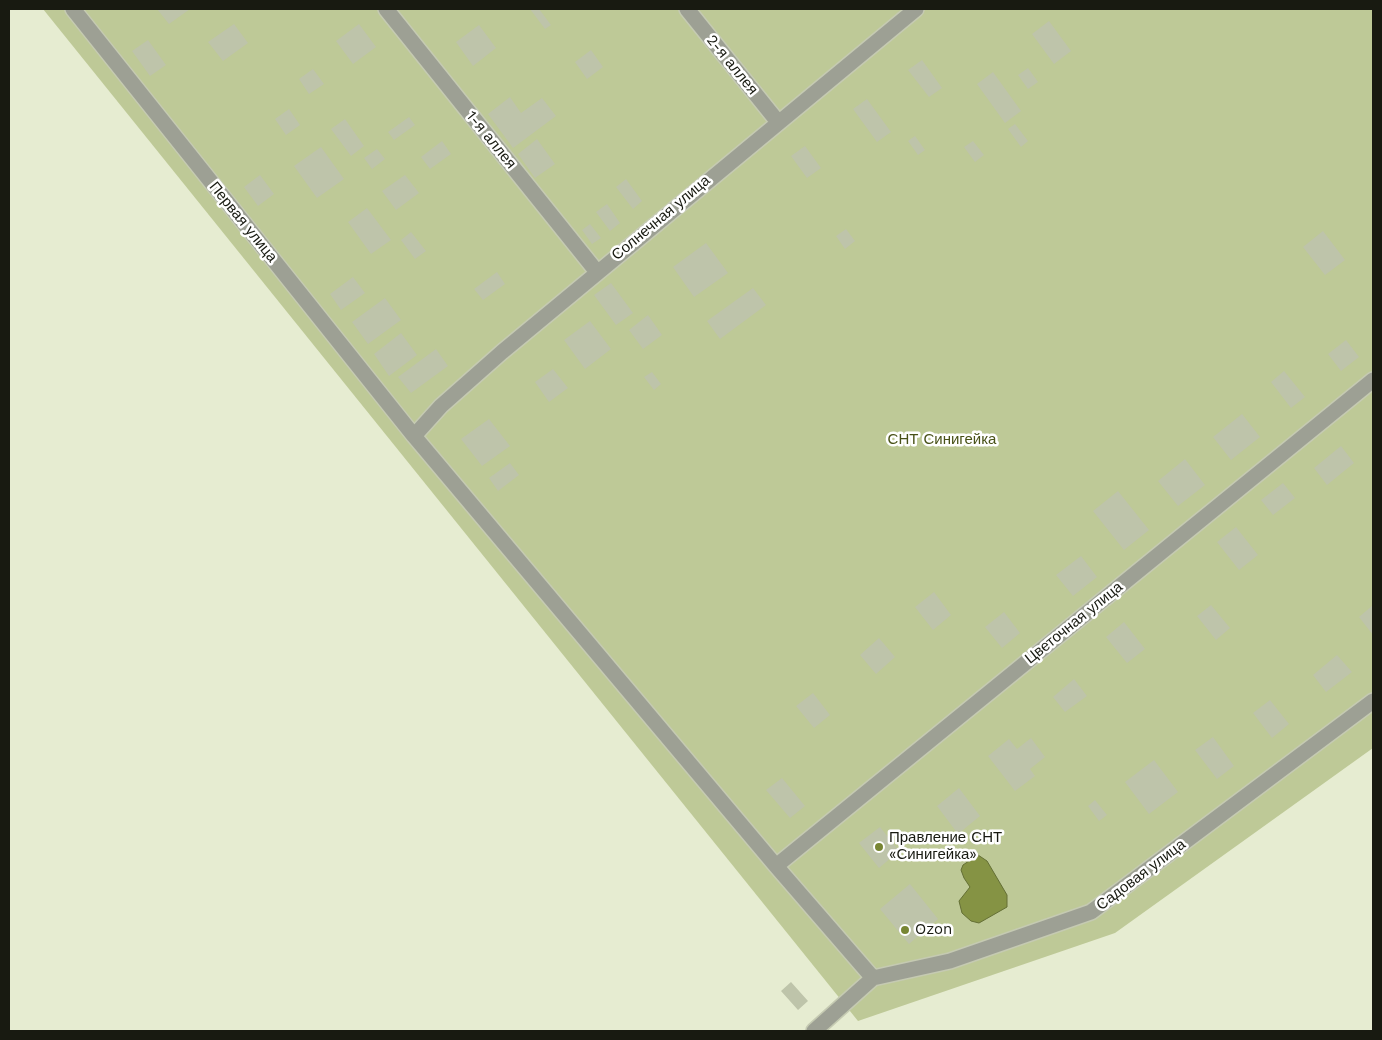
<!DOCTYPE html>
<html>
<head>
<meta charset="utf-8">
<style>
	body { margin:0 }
	#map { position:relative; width:1382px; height:1040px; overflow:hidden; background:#e6ecd1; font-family:"Work Sans",sans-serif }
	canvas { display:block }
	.frame { position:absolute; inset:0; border:10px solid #181a11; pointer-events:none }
</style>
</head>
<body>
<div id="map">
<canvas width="1382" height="1040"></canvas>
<div class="frame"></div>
</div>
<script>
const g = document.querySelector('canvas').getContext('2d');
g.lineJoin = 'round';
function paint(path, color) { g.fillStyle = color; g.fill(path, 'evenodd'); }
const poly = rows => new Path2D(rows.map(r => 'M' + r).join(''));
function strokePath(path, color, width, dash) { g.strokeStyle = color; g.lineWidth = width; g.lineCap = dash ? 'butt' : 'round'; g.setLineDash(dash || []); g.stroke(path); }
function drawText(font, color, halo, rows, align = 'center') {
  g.font = font + ' "Work Sans",sans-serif'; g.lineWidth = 5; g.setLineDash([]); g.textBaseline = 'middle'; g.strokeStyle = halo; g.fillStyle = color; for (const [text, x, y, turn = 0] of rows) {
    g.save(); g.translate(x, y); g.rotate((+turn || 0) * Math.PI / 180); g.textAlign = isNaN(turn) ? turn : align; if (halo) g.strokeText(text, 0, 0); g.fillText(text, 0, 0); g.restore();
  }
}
const green = poly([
	[43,9,1373,9,1373,748,1115,933,858,1021]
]);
const water = poly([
	[978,855,987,861,1007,895,1007,907,979,923,971,921,962,913,959,901,970,887,964,878,961,870,963,865,978,855]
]);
const building = poly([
	[157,9,190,9,169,24],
	[530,9,539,9,551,25,545,29],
	[1049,21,1071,51,1054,64,1032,34],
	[234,24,248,43,223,61,208,42],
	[359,24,376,47,353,64,336,41],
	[479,25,496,48,473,66,456,42],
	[148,40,166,65,150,76,132,51],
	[591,50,603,67,587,79,575,62],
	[922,60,942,88,929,97,908,70],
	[1028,68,1038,82,1028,89,1018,75],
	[313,69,324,84,309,94,299,79],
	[993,72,1021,111,1005,123,977,84],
	[510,97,521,113,542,98,556,116,513,148,488,114],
	[867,99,891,132,877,142,853,109],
	[289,109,300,125,286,135,275,119],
	[409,117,415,125,394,140,388,132],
	[345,119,364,146,351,156,331,129],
	[1015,124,1028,141,1021,147,1008,129],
	[915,136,925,150,918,155,908,141],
	[537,139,555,164,535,178,518,154],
	[442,141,451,154,430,169,421,157],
	[973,141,984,155,975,162,964,147],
	[805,146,821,168,807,178,791,156],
	[321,147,344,179,317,198,294,166],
	[377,149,385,159,372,169,364,158],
	[260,175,274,194,258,206,244,187],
	[405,175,419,193,396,210,382,191],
	[626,179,642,201,633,209,616,187],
	[607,204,620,223,610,231,596,212],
	[367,208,391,240,371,254,348,222],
	[590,224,601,238,592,244,582,230],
	[846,229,855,241,845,249,836,236],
	[1323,231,1345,260,1325,275,1303,247],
	[411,232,426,251,415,259,401,240],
	[706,243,728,273,694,297,673,267],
	[497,272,505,284,483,300,474,289],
	[353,277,365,293,341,310,330,294],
	[611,283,633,313,616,325,594,295],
	[753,288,766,305,720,339,707,321],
	[385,298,401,320,368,344,352,322],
	[648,315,662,335,643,349,629,330],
	[590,321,611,349,585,369,564,340],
	[401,333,417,355,389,376,374,354],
	[1346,340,1359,357,1341,371,1328,354],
	[436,349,448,366,411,393,398,377],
	[553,369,568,388,549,402,535,382],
	[1284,371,1305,397,1291,408,1271,382],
	[652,372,661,384,654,390,644,377],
	[1242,414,1260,437,1231,460,1213,437],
	[489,419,510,446,482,466,461,439],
	[1341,446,1354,463,1327,485,1314,468],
	[1185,459,1205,485,1178,506,1158,481],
	[510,463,519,475,498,491,489,478],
	[1283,483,1295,498,1273,515,1261,500],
	[1118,491,1149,530,1124,550,1093,511],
	[1236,527,1258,555,1239,570,1217,542],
	[1081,556,1097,577,1073,596,1056,575],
	[934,592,951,615,933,630,915,607],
	[1211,605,1230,628,1216,640,1197,616],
	[1373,605,1373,635,1359,617],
	[1004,612,1020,633,1002,648,985,627],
	[1124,622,1145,649,1127,663,1106,637],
	[879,638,895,657,876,674,860,655],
	[1337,655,1352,672,1326,692,1313,675],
	[1074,679,1087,696,1065,712,1053,697],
	[813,693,830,715,814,728,796,706],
	[1270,700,1289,724,1272,738,1253,713],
	[1213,737,1234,766,1217,779,1195,750],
	[1031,738,1045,757,1030,769,1035,776,1015,791,988,756,1009,739,1017,749],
	[1154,760,1178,792,1149,814,1125,782],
	[782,778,805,806,790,818,766,790],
	[959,788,980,816,958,834,937,806],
	[1095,800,1107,815,1099,821,1088,806],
	[880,827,899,851,879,868,859,843],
	[910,884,938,919,909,944,880,909],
	[791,982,808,1001,798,1010,781,991]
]);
const minor = poly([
	[73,9,414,436,776,866,873,978],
	[386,9,597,272],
	[687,9,778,122],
	[414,436,441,406,502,352,916,9],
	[776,866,1373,380],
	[814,1031,873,978,950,961,1091,912,1373,701]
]);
const markers = [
	[879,847,5,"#788634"],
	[905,930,5,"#788634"]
];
const streetNames = [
	["2-я аллея",732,65,51],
	["1-я аллея",491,140,51],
	["Солнечная улица",661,218,-40],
	["Первая улица",243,222,51],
	["Цветочная улица",1074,623,-39],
	["Садовая улица",1141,875,-37]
];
const parkNames = [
	["СНТ Синигейка",942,440]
];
const poiNames = [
	["Правление СНТ",889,838],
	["«Синигейка»",889,855],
	["Ozon",915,930]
];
paint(green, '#bec997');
paint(water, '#859344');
strokePath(water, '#646f35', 1);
paint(building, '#bec4aa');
strokePath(minor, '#c5cab2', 18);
strokePath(minor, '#9da094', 15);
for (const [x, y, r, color] of markers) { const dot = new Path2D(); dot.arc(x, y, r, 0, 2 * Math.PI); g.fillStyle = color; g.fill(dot); strokePath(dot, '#fff', 2); }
drawText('15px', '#181a11', '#fff', streetNames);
drawText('15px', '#485117', '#fff', parkNames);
drawText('15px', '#181a11', '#fff', poiNames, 'left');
</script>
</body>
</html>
